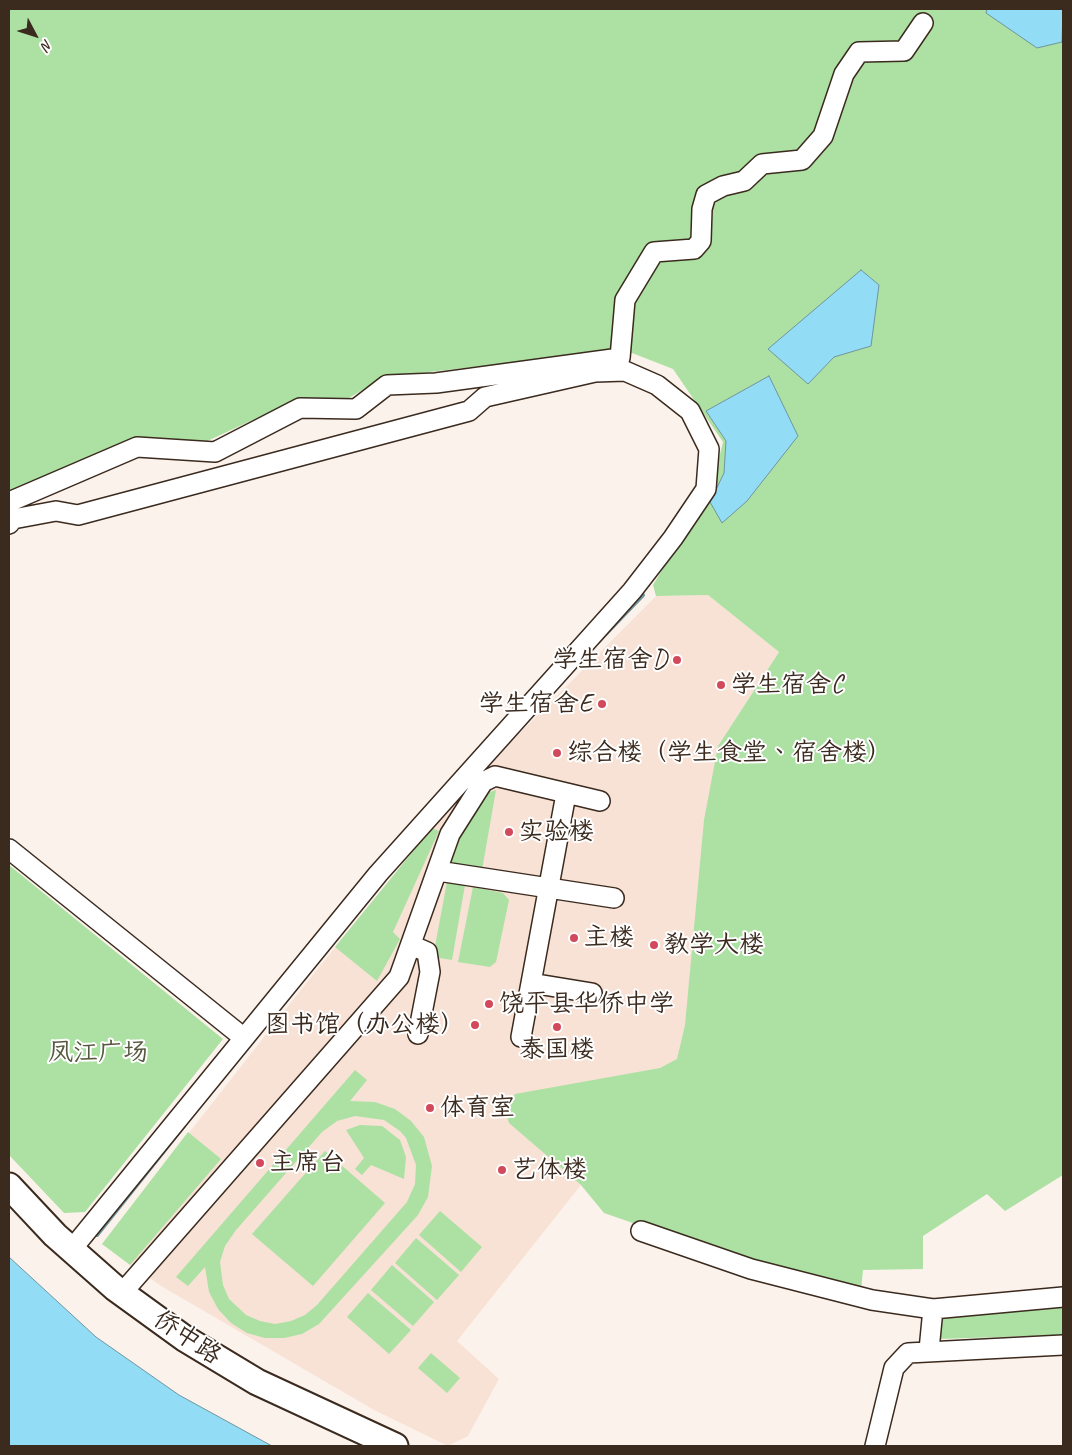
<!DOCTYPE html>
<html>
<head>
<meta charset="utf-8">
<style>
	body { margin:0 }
	#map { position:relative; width:1072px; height:1455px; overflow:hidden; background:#fcf2ec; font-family:Caveat,sans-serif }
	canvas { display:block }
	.frame { position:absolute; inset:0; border:10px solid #3b2a1e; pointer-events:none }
	.north { position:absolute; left:10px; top:10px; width:50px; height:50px; -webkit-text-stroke:4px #fff; paint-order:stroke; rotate:130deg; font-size:14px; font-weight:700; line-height:20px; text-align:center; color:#3b2a1e }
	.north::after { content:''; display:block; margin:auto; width:18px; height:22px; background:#3b2a1e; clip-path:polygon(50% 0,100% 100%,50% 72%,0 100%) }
</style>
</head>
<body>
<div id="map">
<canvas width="1072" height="1455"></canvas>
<div class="frame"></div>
<div class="north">N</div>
</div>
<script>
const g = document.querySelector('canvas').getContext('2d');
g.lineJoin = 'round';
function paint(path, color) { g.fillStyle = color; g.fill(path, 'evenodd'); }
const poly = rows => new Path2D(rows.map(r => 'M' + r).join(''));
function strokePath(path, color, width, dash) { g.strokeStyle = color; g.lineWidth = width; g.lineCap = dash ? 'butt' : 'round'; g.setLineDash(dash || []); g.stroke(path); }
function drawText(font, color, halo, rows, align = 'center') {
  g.font = font + ' Caveat,"LXGW WenKai TC",sans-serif'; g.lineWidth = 4; g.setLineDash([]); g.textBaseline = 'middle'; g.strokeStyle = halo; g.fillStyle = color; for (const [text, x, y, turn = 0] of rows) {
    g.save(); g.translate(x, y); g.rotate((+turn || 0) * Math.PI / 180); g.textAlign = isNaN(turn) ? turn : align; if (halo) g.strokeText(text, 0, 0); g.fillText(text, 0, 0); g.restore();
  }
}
const built = poly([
	[708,595,779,652,718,746,685,1026,677,1060,660,1068,607,1079,510,1123,581,1185,457,1341,499,1379,468,1436,448,1446,374,1410,161,1286,102,1244,307,982,432,828,490,763,656,596]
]);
const green = poly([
	[9,9,1063,9,1063,1175,1005,1211,987,1194,923,1236,923,1269,863,1270,861,1291,676,1238,604,1213,581,1185,509,1123,505,1110,515,1094,660,1068,677,1059,685,1025,704,820,718,746,779,652,708,595,656,596,653,585,712,487,723,442,673,369,632,353,607,352,384,377,344,401,298,399,203,443,140,437,9,494],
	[496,790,482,870,449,865,454,837,484,794],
	[432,828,439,831,393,932,400,939,377,981,335,947],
	[9,865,223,1039,85,1212,64,1213,9,1155],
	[447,882,465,885,452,960,433,957],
	[473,887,503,893,509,900,496,962,490,967,458,962],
	[355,1070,367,1080,350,1101,375,1102,395,1109,411,1121,424,1137,432,1166,428,1197,418,1215,319,1324,302,1334,284,1338,265,1338,247,1333,231,1323,218,1309,209,1292,205,1267,188,1286,176,1277],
	[355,1116,384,1120,400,1131,406,1138,416,1165,415,1184,407,1202,317,1305,305,1315,291,1321,275,1324,260,1321,246,1315,229,1299,223,1285,220,1262,225,1246,236,1230,322,1132,337,1121],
	[360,1125,382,1126,400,1140,406,1157,404,1179,371,1165,362,1175,355,1169,364,1158,346,1130],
	[188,1132,221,1159,130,1265,102,1244],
	[325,1151,385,1203,313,1286,252,1234],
	[440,1211,482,1247,461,1272,419,1235],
	[416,1238,459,1275,437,1300,395,1263],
	[392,1265,434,1302,413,1326,371,1290],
	[368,1293,411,1330,389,1354,347,1317],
	[1063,1303,1063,1335,937,1339,940,1316],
	[431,1353,460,1378,447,1393,418,1368]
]);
const water = poly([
	[987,9,1063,9,1062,42,1037,48,986,13,987,9],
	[861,270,879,285,871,346,834,357,808,384,768,349,861,270],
	[769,376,798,436,747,501,722,523,710,502,724,473,726,441,706,411,769,376],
	[9,1257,96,1337,179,1395,272,1446,9,1446,9,1257]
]);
const stream = poly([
	[598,642,643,595],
	[97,1235,184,1126]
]);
const minor = poly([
	[9,502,137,447,215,452,300,408,356,409,387,385,436,383,620,358,625,300,654,252,694,249,701,241,702,209,706,195,723,186,744,181,762,164,802,160,823,136,844,74,859,52,904,51,923,23],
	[9,524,13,519,56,511,78,515,469,411,485,397,595,372,625,371,657,385,690,411,709,449,706,489,673,538,632,591,378,874,72,1249],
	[9,849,244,1038],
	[438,871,614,898],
	[411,945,427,952,430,972,418,1034],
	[531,983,592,993],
	[521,1037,566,794],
	[641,1231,751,1269,872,1300,933,1309,1063,1297],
	[122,1293,399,977,450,834,483,782,495,776,600,801],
	[929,1350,933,1309],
	[875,1446,894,1368,908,1353,1063,1345]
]);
const major = poly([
	[9,1186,55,1235,115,1288,184,1338,257,1382,395,1446]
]);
const markers = [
	[677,660,5,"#d1495b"],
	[721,685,5,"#d1495b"],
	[602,704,5,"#d1495b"],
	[557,753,5,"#d1495b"],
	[509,832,5,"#d1495b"],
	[574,938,5,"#d1495b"],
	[654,945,5,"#d1495b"],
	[489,1004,5,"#d1495b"],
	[475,1025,5,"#d1495b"],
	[557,1027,5,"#d1495b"],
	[430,1108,5,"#d1495b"],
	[260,1163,5,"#d1495b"],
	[502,1170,5,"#d1495b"]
];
const poiNames = [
	["学生宿舍D",667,660,"right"],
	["学生宿舍C",731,685],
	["学生宿舍E",592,704,"right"],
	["综合楼（学生食堂、宿舍楼）",567,753],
	["实验楼",519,832],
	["主楼",584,938],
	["教学大楼",664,945],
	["饶平县华侨中学",499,1004],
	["图书馆（办公楼）",465,1025,"right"],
	["泰国楼",557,1050,"center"],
	["体育室",440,1108],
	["主席台",270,1163],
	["艺体楼",512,1170]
];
const parkNames = [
	["凤江广场",98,1053]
];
const streetNames = [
	["侨中路",187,1338,34]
];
paint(built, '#f8e2d6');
paint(green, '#ace1a3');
paint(water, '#93dcf5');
strokePath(water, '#70959f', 1);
strokePath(stream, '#70959f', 4);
strokePath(minor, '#3b2a1e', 22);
strokePath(major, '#3b2a1e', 29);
strokePath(minor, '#fff', 19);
strokePath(major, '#fff', 25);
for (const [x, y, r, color] of markers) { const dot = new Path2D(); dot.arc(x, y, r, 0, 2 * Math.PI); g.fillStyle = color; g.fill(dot); strokePath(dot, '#fff', 2); }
drawText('25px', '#3b2a1e', '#fff', poiNames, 'left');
drawText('25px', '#57583f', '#fff', parkNames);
drawText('25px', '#3b2a1e', '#fff', streetNames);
</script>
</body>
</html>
